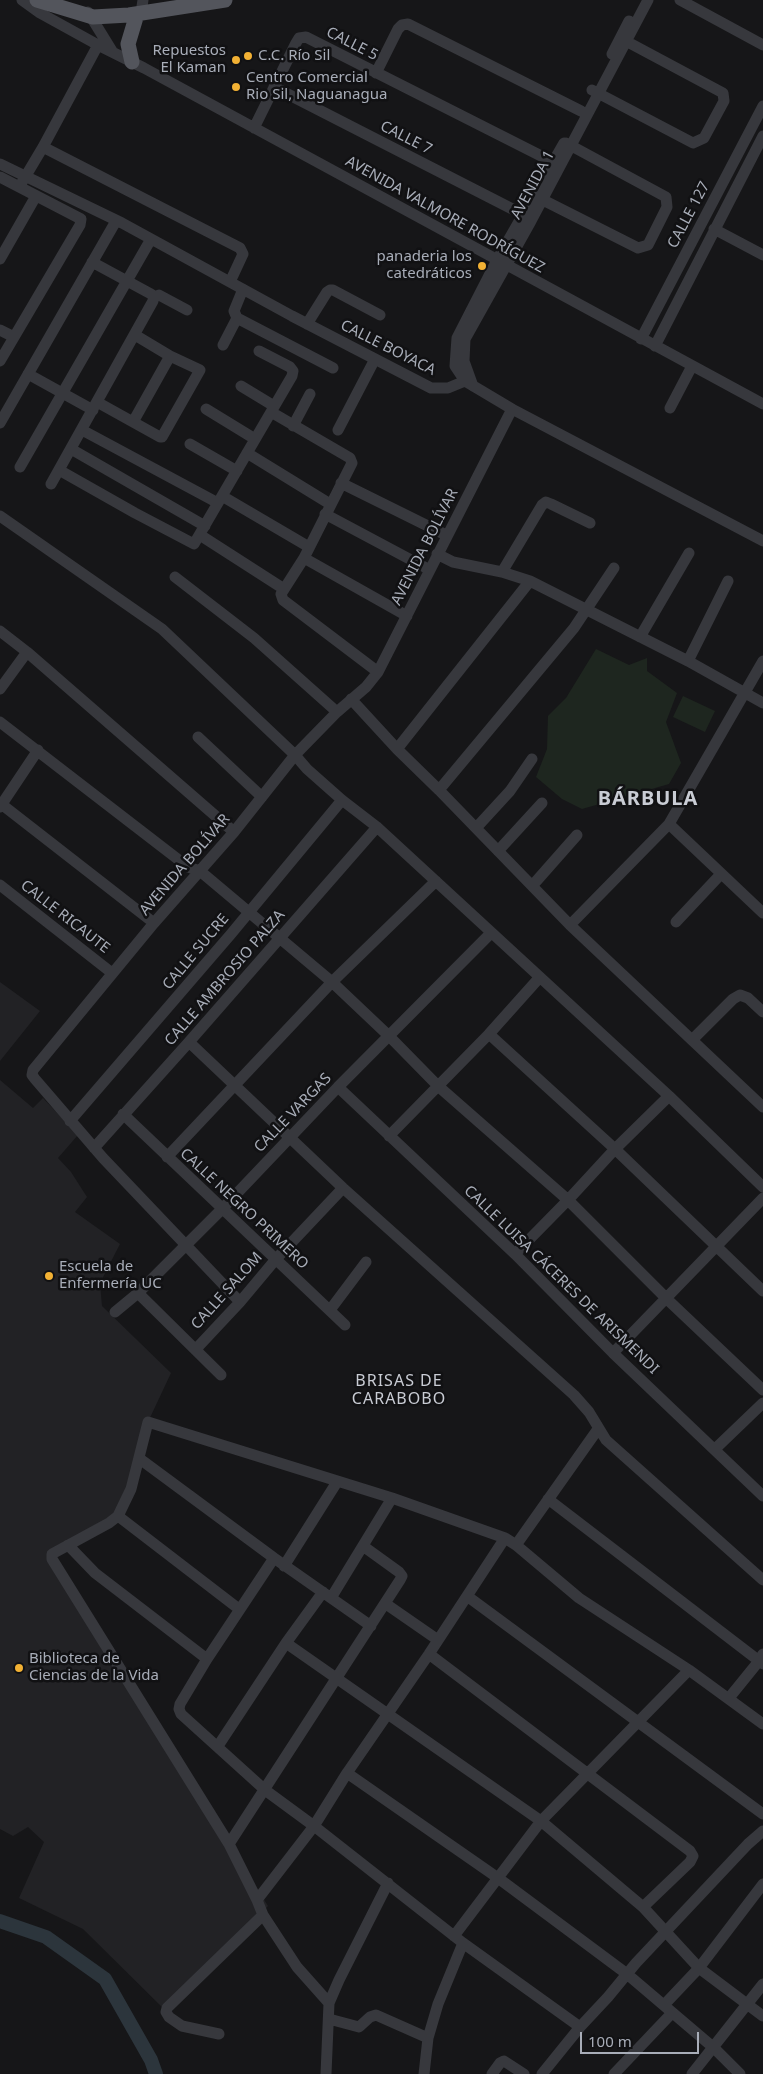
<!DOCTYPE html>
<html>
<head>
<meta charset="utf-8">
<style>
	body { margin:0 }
	#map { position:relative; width:763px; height:2074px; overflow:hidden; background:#161618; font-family:"Noto Sans",sans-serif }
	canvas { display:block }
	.scale { position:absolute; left:580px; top:2032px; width:119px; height:22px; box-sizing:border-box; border:2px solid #a8adb8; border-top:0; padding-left:6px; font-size:15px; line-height:18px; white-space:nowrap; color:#a8adb8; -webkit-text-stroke:4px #111113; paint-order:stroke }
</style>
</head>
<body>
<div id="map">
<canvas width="763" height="2074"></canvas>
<div class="scale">100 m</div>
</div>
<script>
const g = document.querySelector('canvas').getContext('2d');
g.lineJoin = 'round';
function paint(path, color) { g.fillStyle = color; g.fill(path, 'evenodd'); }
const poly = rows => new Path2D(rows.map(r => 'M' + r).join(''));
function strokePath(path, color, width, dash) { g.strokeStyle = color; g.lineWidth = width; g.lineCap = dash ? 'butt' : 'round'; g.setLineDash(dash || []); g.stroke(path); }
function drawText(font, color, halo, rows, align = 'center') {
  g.font = font + ' "Noto Sans",sans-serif'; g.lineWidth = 5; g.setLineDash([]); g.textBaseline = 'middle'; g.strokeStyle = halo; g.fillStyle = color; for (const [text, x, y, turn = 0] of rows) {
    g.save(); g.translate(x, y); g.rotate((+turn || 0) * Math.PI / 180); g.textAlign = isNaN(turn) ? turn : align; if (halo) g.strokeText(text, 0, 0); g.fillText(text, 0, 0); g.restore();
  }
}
const built = poly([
	[0,982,40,1011,0,1061],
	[0,1080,33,1108,43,1098,78,1135,58,1158,71,1172,87,1197,75,1212,120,1244,100,1283,102,1306,171,1373,148,1422,140,1459,116,1513,49,1554,268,1906,167,2012,83,1929,19,1898,44,1842,28,1827,13,1836,0,1829]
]);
const green = poly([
	[596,649,629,665,647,658,647,671,677,693,666,722,681,763,669,784,582,809,562,799,536,777,547,749,548,716,566,698],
	[683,696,715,711,705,732,673,717]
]);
const river = poly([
	[0,1921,46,1937,105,1979,151,2060,156,2074]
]);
const minor = poly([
	[22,0,40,13,98,45,144,68,763,404],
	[680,0,763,45],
	[88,12,112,51],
	[141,13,143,0],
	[612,54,629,21],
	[376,73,398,29,402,25,408,24,581,111],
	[274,87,524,215],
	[592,90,693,143,704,138,724,101,723,93,622,39],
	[254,128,296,43,299,38,306,37,559,165],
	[43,147,240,248,243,254,230,282],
	[0,164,122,223,292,316,431,388,448,388,465,381,512,409,763,541],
	[0,177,81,219,80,225,0,361],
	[21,184,43,147,98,45],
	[543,200,638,248,648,245,667,207,666,197,566,143],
	[714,229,763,255],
	[0,259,36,196],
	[243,289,234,311,237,318,333,368],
	[154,297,159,295,187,310],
	[307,324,327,292,330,290,333,290,380,315],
	[0,330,14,337],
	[135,335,170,356],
	[641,339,763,106],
	[223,345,237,318],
	[655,346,763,136],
	[28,374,93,410],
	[465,381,455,366,457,338,497,260,564,143],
	[241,386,274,406],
	[473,386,464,361,465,339,531,221,648,0],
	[97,402,160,437,162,437,200,370,170,356,133,422],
	[670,408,692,366],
	[206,409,255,439],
	[271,412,350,458,352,463,304,558,281,594,283,600,378,672],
	[0,423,116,221],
	[293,426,310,394],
	[82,430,218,503],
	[338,430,375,359],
	[190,444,237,471],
	[71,449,205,526],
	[247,453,330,504],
	[20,467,151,239],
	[59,470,135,513,194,544,292,376,293,371,290,367,259,351],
	[341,483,446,535],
	[51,484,153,301,154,297,151,294,92,262],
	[222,496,309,547],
	[325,514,430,570],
	[0,516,162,629,295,755,307,769,342,800,377,827,669,1096,763,1187],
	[200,535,284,589],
	[437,554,453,562,502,572,530,581,688,661,763,703],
	[304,558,407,616],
	[502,572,542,505,546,502,551,504,590,523],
	[175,577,254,638,337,712],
	[0,631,27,652,234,832],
	[640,637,689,553],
	[688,661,728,581],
	[0,689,27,652],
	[351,699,397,749,439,790,570,925,763,1107],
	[0,722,188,867,200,871,332,982,389,1036,438,1086,568,1200,669,1301,763,1390],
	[198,737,262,797],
	[397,749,530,581],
	[439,790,574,628,614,568],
	[0,803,154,923],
	[0,807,38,750],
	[669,824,763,913],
	[476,828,510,791,532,759],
	[498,851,542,803],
	[0,885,112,973],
	[532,886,577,835],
	[676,922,721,874],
	[570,925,669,824,763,661],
	[489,1034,615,1149,763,1291],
	[692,1040,733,999,740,995,748,998,763,1012],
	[189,1042,343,1188,574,1395,589,1412,606,1440,763,1580],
	[338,1087,515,1254,613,1353,763,1496],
	[123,1114,345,1325],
	[70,1121,231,934,342,800],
	[389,1136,489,1034,540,977],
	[94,1148,189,1042,377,827],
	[167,1157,332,982,436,881],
	[515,1254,568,1200,615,1149,669,1096],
	[138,1293,221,1375],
	[240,1302,103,1158,35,1079,32,1075,33,1070,154,923,234,832,295,755,337,712,366,687,378,672,512,409],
	[330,1310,366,1262],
	[115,1312,138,1293,223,1208,338,1087,491,933],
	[196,1349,240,1302,276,1259,343,1188],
	[613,1353,763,1198],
	[715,1449,763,1403],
	[140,1459,274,1558,371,1626],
	[548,1499,763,1664],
	[118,1516,239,1609],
	[505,1538,516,1545,579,1598,689,1670,763,1724],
	[68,1545,95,1573,207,1659],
	[516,1545,598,1429],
	[274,1558,207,1659,180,1704,179,1709,181,1714,265,1790,314,1826,463,1943,580,2027],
	[284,1566,337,1482],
	[467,1596,763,1814],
	[331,1598,392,1498],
	[386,1604,438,1640],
	[286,1643,541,1821,643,1907,699,1968,763,2016],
	[429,1654,690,1851,693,1856,690,1862,643,1907],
	[729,1698,759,1661,763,1654],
	[218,1746,286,1643,323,1592],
	[347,1773,498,1878,627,1974,714,2048,740,2074],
	[229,1844,400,1580,402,1576,399,1572,363,1546],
	[257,1900,229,1844,52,1559,52,1554,109,1523,118,1516,131,1489,148,1422,392,1498,505,1538,429,1654,347,1773,314,1826,257,1900,263,1915,297,1967,329,2003,326,2074],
	[454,1936,541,1821,689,1670],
	[329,2003,339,1980,388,1883],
	[664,2005,699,1968,763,1884],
	[329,2019,359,2027,370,2017,376,2015,428,2038],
	[219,2034,182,2026,169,2017,166,2012,167,2008,263,1915],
	[424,2074,428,2038,438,2004,463,1943],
	[492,2074,500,2063,504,2061,524,2074],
	[542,2074,580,2027,608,1997,636,1963,748,1844,763,1831],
	[614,2074,672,2013],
	[692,2074,763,1984]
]);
const major = poly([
	[37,0,93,17,129,15,225,0],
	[132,62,128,44,137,14]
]);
const markers = [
	[248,56,5,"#f2b134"],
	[236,60,5,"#f2b134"],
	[236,87,5,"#f2b134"],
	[482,266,5,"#f2b134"],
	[49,1276,5,"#f2b134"],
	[19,1668,5,"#f2b134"]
];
const streetNames = [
	["CALLE 5",352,44,27],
	["CALLE 7",406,138,27],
	["AVENIDA 1",533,185,-62],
	["AVENIDA VALMORE RODRÍGUEZ",445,215,29],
	["CALLE 127",689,215,-62],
	["CALLE BOYACA",388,348,27],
	["AVENIDA BOLÍVAR",425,547,-63],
	["AVENIDA BOLÍVAR",185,865,-49],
	["CALLE RICAUTE",65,917,38],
	["CALLE SUCRE",196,952,-50],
	["CALLE AMBROSIO PALZA",225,978,-49],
	["CALLE VARGAS",293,1113,-46],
	["CALLE NEGRO PRIMERO",244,1209,43],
	["CALLE LUISA CÁCERES DE ARISMENDI",561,1280,44],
	["CALLE SALOM",227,1291,-48]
];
const poiNames = [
	["Repuestos",226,51,"right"],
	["El Kaman",226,68,"right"],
	["C.C. Río Sil",258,56],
	["Centro Comercial",246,78],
	["Rio Sil, Naguanagua",246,95],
	["panaderia los",472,257,"right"],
	["catedráticos",472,274,"right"],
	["Escuela de",59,1267],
	["Enfermería UC",59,1284],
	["Biblioteca de",29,1659],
	["Ciencias de la Vida",29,1676]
];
const neighbourhoodNames = [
	["BRISAS DE",399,1381],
	["CARABOBO",399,1399]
];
const districtNames = [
	["BÁRBULA",648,799]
];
paint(built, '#222225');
paint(green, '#1e261f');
strokePath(river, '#2c353c', 14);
strokePath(minor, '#37383d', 11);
strokePath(major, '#53555c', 15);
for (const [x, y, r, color] of markers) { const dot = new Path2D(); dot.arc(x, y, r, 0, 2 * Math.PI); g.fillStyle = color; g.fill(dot); strokePath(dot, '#111113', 2); }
drawText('15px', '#a8adb8', '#111113', streetNames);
drawText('15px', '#a8adb8', '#111113', poiNames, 'left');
g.letterSpacing = '1px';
drawText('16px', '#c9ccd4', '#111113', neighbourhoodNames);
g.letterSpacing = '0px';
g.letterSpacing = '1px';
drawText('bold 20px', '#c9ccd4', '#111113', districtNames);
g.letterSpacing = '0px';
</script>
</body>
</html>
